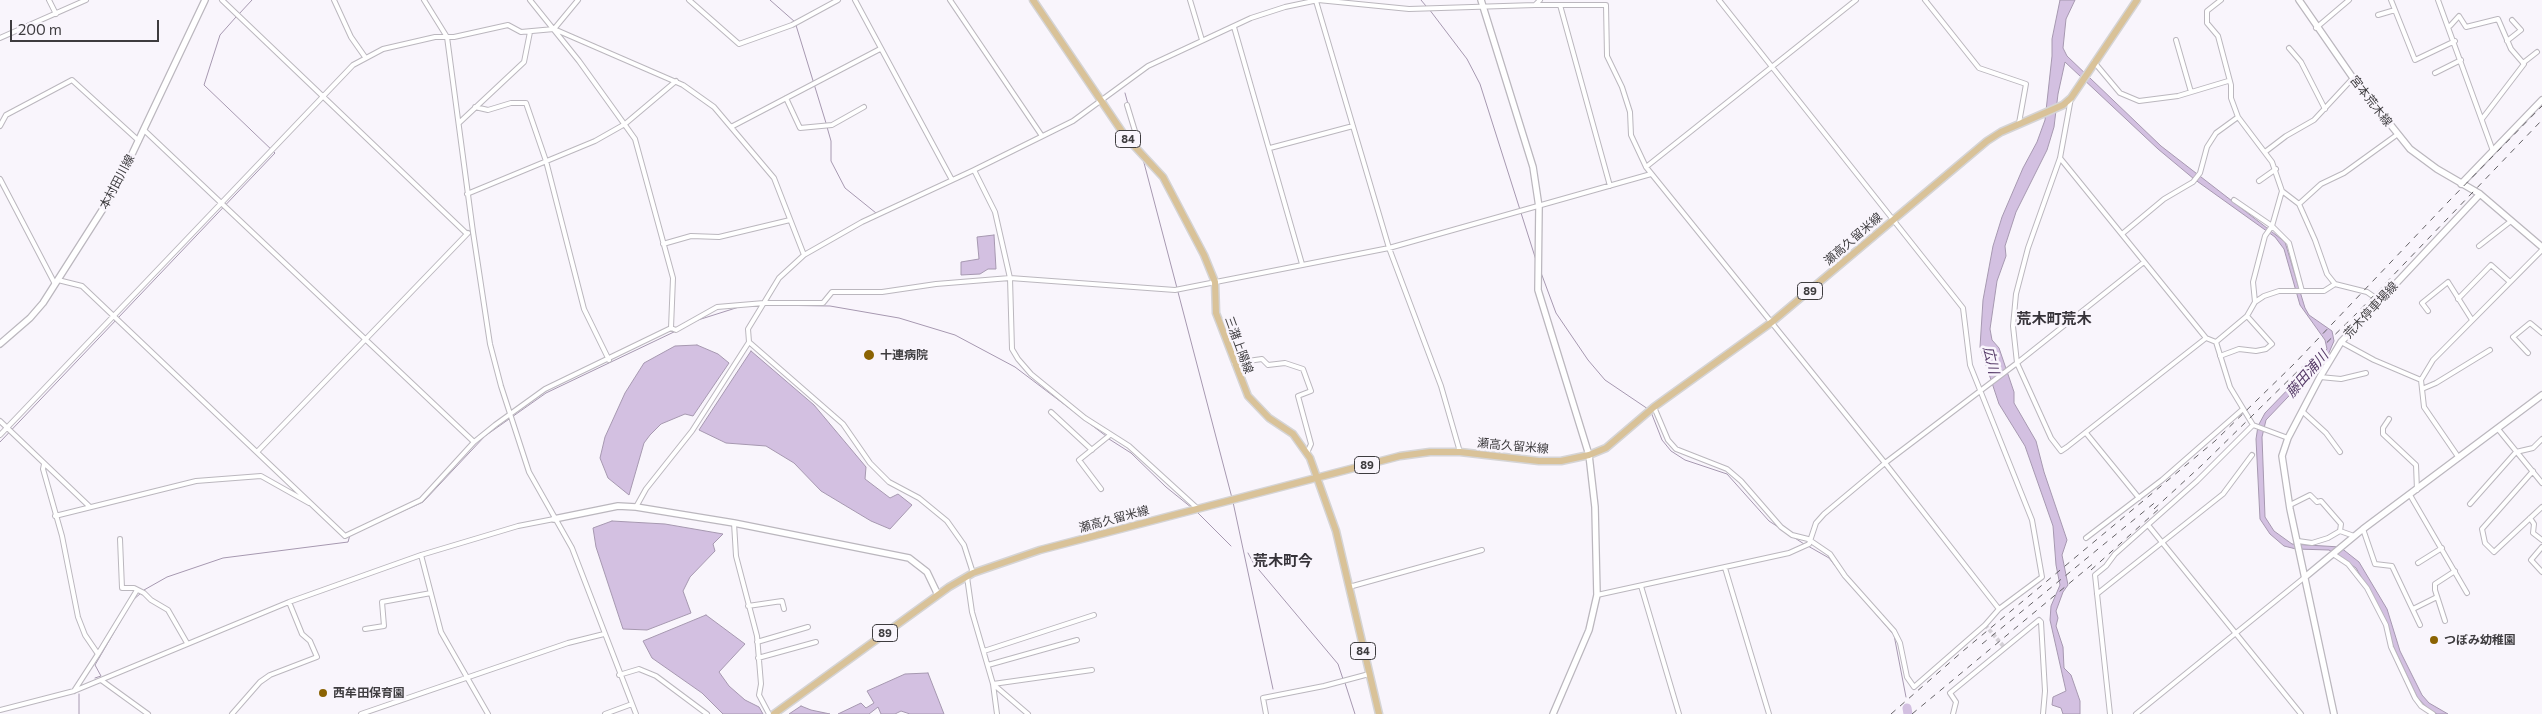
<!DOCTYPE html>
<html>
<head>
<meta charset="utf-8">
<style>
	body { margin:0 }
	#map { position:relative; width:2542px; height:714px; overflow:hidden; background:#f9f5fc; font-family:Commissioner,sans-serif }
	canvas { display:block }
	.scale { position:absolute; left:10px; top:20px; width:149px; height:22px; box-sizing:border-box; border:2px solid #3e3c3f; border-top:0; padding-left:6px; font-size:15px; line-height:18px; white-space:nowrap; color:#3e3c3f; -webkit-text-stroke:4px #f9f5fc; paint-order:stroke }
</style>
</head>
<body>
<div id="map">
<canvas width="2542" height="714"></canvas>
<div class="scale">200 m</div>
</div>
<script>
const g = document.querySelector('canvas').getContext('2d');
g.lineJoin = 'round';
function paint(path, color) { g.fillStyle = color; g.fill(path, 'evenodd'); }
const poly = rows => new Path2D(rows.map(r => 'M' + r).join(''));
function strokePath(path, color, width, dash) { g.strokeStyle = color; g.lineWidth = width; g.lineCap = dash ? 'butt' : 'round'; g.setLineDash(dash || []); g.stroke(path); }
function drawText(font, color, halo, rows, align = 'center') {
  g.font = font + ' Commissioner,"Noto Sans JP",sans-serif'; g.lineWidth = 5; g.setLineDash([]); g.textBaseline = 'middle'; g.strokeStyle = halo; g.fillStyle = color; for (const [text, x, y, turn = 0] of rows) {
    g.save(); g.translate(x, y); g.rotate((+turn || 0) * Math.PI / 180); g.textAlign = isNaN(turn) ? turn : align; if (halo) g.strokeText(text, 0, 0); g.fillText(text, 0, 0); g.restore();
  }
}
const water = poly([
	[2060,0,2075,0,2066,19,2063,48,2067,56,2161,146,2285,242,2305,308,2309,315,2332,331,2334,341,2328,355,2266,420,2262,437,2265,517,2274,531,2292,544,2340,547,2359,562,2387,609,2400,651,2422,695,2429,703,2448,714,2437,714,2428,709,2417,697,2393,646,2386,620,2356,568,2329,550,2296,549,2284,546,2270,534,2260,519,2256,439,2258,426,2265,413,2327,349,2325,340,2300,305,2284,249,2275,237,2194,179,2158,149,2065,62,2058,94,2054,127,2047,150,2016,212,2005,246,2006,256,1997,281,1990,329,1992,340,1999,348,2014,392,2014,403,2036,441,2044,472,2067,540,2062,555,2068,585,2063,592,2056,611,2058,618,2056,626,2063,647,2064,668,2071,675,2080,701,2080,714,2063,714,2061,708,2052,705,2053,697,2066,691,2050,620,2051,606,2060,585,2056,565,2053,526,2025,446,1999,404,1980,347,1983,300,1993,246,2002,217,2023,168,2037,142,2045,120,2052,56,2052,39,2060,0],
	[994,235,996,269,988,269,980,274,961,275,961,262,979,259,977,237,994,235],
	[697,345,718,354,729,363,693,416,685,414,661,424,650,435,644,443,629,495,608,478,600,458,605,437,625,393,644,363,675,346,697,345],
	[751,351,814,405,866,467,865,479,890,498,898,494,912,505,890,529,871,521,821,491,794,463,766,446,726,443,699,430,751,351],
	[612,521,665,524,723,534,713,544,715,551,690,577,683,591,691,613,647,630,623,629,596,547,593,528,612,521],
	[706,615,745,644,719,672,729,686,745,700,759,707,763,714,723,714,702,693,652,658,643,641,706,615],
	[928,673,944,714,910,714,901,711,895,714,881,714,878,707,869,714,838,714,861,703,866,708,874,703,867,691,905,674,928,673],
	[801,706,811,710,830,714,789,714,801,706]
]);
const stream = poly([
	[770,0,795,22,826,123],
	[1421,0,1426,6],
	[1429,9,1467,59,1480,84,1536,260],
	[239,14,252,0],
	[1125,93,1128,104],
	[827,127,831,141,831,161,845,188,876,213],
	[1143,159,1177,288],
	[1540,270,1556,313,1588,360,1605,380,1648,409],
	[1178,292,1232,498],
	[765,305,830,306,899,318,955,335,1015,367,1106,436],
	[698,320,739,307],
	[1651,412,1662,440,1671,451,1685,460,1727,474,1769,521,1804,544],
	[1109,439,1131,453,1166,487,1192,508],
	[0,442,275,153,204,85,220,35,236,17],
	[1233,502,1273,689],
	[1197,512,1231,546],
	[374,524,423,502,485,436,546,393,676,331],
	[1808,546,1829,558,1851,586],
	[1248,553,1254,564,1338,664,1343,679],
	[144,590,167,577,223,558,348,542,350,535],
	[133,600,141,593],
	[1869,606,1894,635,1906,697],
	[95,678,101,676,95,665,127,610],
	[1345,683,1355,714],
	[79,714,79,694]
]);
const river = poly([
	[1907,708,1908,714]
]);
const streetTunnel = poly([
	[1985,625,2005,648]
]);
const street = poly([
	[49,0,56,14],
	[222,0,466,233],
	[334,0,351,37,365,57],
	[424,0,447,37,473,232,490,344,501,386,529,472,572,548,636,714],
	[530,0,579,61,635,139,673,278,671,328],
	[689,0,739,44,792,25,838,0],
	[855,0,952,180],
	[950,0,1042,136],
	[1190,0,1202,40],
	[1925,0,1979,68,2026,84,2019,123],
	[2221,0,2207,11,2207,23,2218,36,2231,85,2231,98,2238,117,2272,162,2282,191,2272,226,2265,236,2253,282,2255,302],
	[2391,0,2415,60,2455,41],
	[2438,0,2493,151],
	[1316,1,1389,248,1441,386,1460,452],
	[1535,5,1606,5,1607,56,1622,87,1630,112,1631,135,1646,167,1885,463,1999,609],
	[1560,5,1610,186],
	[2378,15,2395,10],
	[2450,26,2459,16,2466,27,2498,19,2511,49,2524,64,2482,119],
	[1234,27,1302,264],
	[2316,28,2349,0],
	[554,29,578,0],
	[0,38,86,0],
	[2176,40,2191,92],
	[2507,41,2521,30,2512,20],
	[2289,48,2301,62,2325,109],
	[2094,62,2120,93,2139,101,2178,96,2228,81],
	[2523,63,2537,52],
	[2435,73,2461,60],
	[786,98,800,128,832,125,864,107],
	[2071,98,2060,158,2028,248,2016,294,2013,326,2017,363,2051,438,2061,451,2067,447,2206,338],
	[1127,105,1138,141,1137,149],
	[475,107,488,110,511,103,526,103,546,161,584,309,609,360],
	[460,122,524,62,530,32],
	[0,126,6,115,72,80,139,141],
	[731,127,880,49],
	[144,130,474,442],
	[1270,148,1353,126],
	[2265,152,2286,136,2314,120,2353,78],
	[2060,158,2206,338,2216,342],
	[1646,167,1856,0],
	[974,170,995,212,1010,278,1012,349,1018,359,1031,374,1085,418,1129,446,1198,509],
	[0,179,55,284],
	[2259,181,2276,169],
	[2282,191,2299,204,2315,240,2327,274,2335,284,2367,292,2380,301],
	[467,194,595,141,625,124,676,81],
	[2234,200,2272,226,2289,243,2302,291],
	[2299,204,2321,184,2344,173,2398,134],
	[2122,234,2164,199,2193,182,2200,173,2207,147,2216,133,2238,117],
	[663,244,691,236,719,237,790,220],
	[2479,246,2511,221],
	[58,280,82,286,345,536,421,500,474,442,495,425,545,389,671,328,676,330,717,307,764,303,823,303,832,292,882,292,936,284,1010,278,1175,290,1389,248,1651,174],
	[2458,299,2491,265,2510,282],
	[2428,311,2422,303,2448,282,2472,320],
	[749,342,843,424,870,463,889,482,919,498,947,521,964,545,973,573],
	[2216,342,2247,316,2255,302,2264,296,2279,291,2324,291,2335,284],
	[2216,342,2230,387,2253,425,2288,438],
	[2341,342,2374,360,2421,380],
	[2528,353,2513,337,2530,323,2542,333],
	[2220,356,2239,349,2256,351,2266,349,2272,344,2247,316],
	[1234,363,1262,359,1268,365,1285,363,1303,369,1311,391,1298,396,1311,444,1307,453],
	[2320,377,2341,379,2366,373],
	[2422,389,2436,383,2490,350],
	[1654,407,1668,440,1676,449,1727,469,1741,481,1781,527,1792,535,1808,539,1830,554,1845,576,1894,631,1900,643,1907,677,1914,687,1985,625,1999,609,2042,577,2032,520,1970,365,1963,308,1719,0],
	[2302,411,2326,433,2340,452],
	[1051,412,1092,450],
	[2389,419,2383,428,2383,434,2416,465,2417,490],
	[0,421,90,507],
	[2498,429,2542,483],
	[2086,433,2139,498],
	[0,435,353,65,383,49,435,37,454,37,508,25,521,32,554,29,683,85,714,107,774,178,804,255],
	[257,452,468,233],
	[2459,458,2424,407,2421,380,2433,360,2542,250],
	[44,464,43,469,62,536,78,617,85,635,98,654,74,691],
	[2533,471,2482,529,2485,543,2494,552,2542,507],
	[1101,489,1079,460,1110,435],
	[2410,495,2467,593],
	[2470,504,2516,452,2533,448,2542,439],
	[2290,505,2310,495,2317,502,2321,501,2341,524,2340,531,2328,538,2312,543,2298,541],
	[636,507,646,489,692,431,749,342,748,329,779,278,804,255,862,222,974,170,1073,121,1148,66,1251,18,1285,7,1318,0,1409,9,1535,5,1540,0],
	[55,516,196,481,261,476,309,503],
	[2530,518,2534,524,2533,533,2542,540],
	[734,523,736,556,757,636,761,684,759,695,769,714],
	[2148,525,2301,714],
	[2363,529,2375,564,2392,566,2420,625],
	[2340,531,2354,536],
	[2086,538,2162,480,2243,409],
	[120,539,122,588,134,588,144,593,151,600,168,610,187,643],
	[2542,547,2531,560,2542,572],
	[2333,554,2348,564,2367,588,2386,625,2391,647,2415,698,2421,706,2433,714],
	[421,555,441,632,488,714],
	[2418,563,2442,548],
	[1725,568,1769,714],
	[967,577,972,612,993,684,997,714],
	[1641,586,1679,714],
	[1349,587,1482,550],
	[2097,594,2223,494,2252,455],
	[1597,595,1789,553,1809,544,1816,523,1824,514,1885,463,2017,363,2144,262],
	[748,606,782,601,784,609],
	[2413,609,2437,597],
	[2445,621,2435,590,2435,584,2455,571],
	[365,629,384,626,382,602,431,593],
	[757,642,808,627],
	[984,651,1094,615],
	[98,654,137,590],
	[758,658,816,642],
	[988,665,1077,640],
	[619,675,639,669,656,676,707,714],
	[101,680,148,714],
	[993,684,1092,670],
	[993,684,1028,714],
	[0,710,74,691,289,602,421,555,518,526,554,519],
	[232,714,260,682,270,675,317,657,310,641,302,634,289,602],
	[361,714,568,643,604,634],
	[605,714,632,704],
	[1266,714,1263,698,1324,686,1369,674],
	[1953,714,1956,702,1950,693,2039,620,2041,622,2045,691,2043,714],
	[2110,714,2095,575,2106,566,2115,554,2197,481,2253,425],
	[2136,714,2305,577]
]);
const secondary = poly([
	[1481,0,1533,167,1539,207,1538,290,1589,455,1595,507,1597,595,1589,630,1553,714],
	[2299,0,2353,78,2410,149,2437,169,2480,194,2542,247],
	[2461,184,2542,100],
	[0,344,30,318,43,303,115,190,205,0],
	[554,519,618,506,636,507,734,523,909,558,927,572,938,595],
	[2305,577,2363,529,2542,395],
	[2334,714,2290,509,2282,456,2288,438,2320,377,2341,342,2480,194]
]);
const primary = poly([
	[1033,0,1125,136,1163,177,1204,255,1215,282,1216,313,1248,396,1269,418,1293,434,1310,458,1336,531,1379,714],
	[774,714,949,587,973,573,1040,550,1400,456,1430,452,1460,452,1539,461,1561,461,1589,455,1606,448,1654,407,1772,322,1987,141,2001,132,2063,105,2071,98,2137,0]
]);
const rail = poly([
	[2154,509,2202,465,2357,313,2542,120],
	[2091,570,2161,507],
	[1982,644,2158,500],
	[1891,714,1963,651,2215,441,2295,363,2449,201,2542,106],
	[1912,714,2095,562]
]);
const markers = [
	[869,355,6,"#8b6303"],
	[2434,640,5,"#8b6303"],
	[323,693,5,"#8b6303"]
];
const shields = [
	[1128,139,25],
	[1810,291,25],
	[1367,465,25],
	[885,633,25],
	[1363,651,25]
];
const shieldNames = [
	["84",1128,139],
	["89",1810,291],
	["89",1367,465],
	["89",885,633],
	["84",1363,651]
];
const streetNames = [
	["宮本荒木線",2371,101,52],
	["本村田川線",117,182,-62],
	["瀬高久留米線",1853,239,-41],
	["荒木停車場線",2371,310,-47],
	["三潴上陽線",1239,345,70],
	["瀬高久留米線",1513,446,5],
	["瀬高久留米線",1114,519,-15]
];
const poiNames = [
	["十連病院",880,355],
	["つぼみ幼稚園",2444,640],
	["西牟田保育園",333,693]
];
const waterNames = [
	["広川",1991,360,77],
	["藤田浦川",2307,374,-49]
];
const quarterNames = [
	["荒木町荒木",2054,319],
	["荒木町今",1283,561]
];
paint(water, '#d3c0e1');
strokePath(water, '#a698b0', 1);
strokePath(stream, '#a698b0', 1);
strokePath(river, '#d3c0e1', 9);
strokePath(streetTunnel, '#d4d0d6', 4, [4, 2]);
strokePath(street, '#bbb7be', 6);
strokePath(secondary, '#bbb7be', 8);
strokePath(primary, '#d5d4d5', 9);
strokePath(street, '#fff', 4);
strokePath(secondary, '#fff', 5.5);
strokePath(primary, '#d9c298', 6);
strokePath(rail, '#646165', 1, [6, 6]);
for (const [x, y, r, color] of markers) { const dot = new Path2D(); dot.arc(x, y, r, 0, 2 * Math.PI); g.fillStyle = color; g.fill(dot); strokePath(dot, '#f9f5fc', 2); }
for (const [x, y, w] of shields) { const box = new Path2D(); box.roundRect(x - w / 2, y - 8.5, w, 17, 4); g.fillStyle = '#f9f5fc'; g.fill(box); strokePath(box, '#3e3c3f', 1); }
drawText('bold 11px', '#3e3c3f', null, shieldNames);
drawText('12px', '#3e3c3f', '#f9f5fc', streetNames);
drawText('bold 12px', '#3e3c3f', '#f9f5fc', poiNames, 'left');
drawText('italic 14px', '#563b68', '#f9f5fc', waterNames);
drawText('bold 15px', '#363339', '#f9f5fc', quarterNames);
</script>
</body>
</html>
